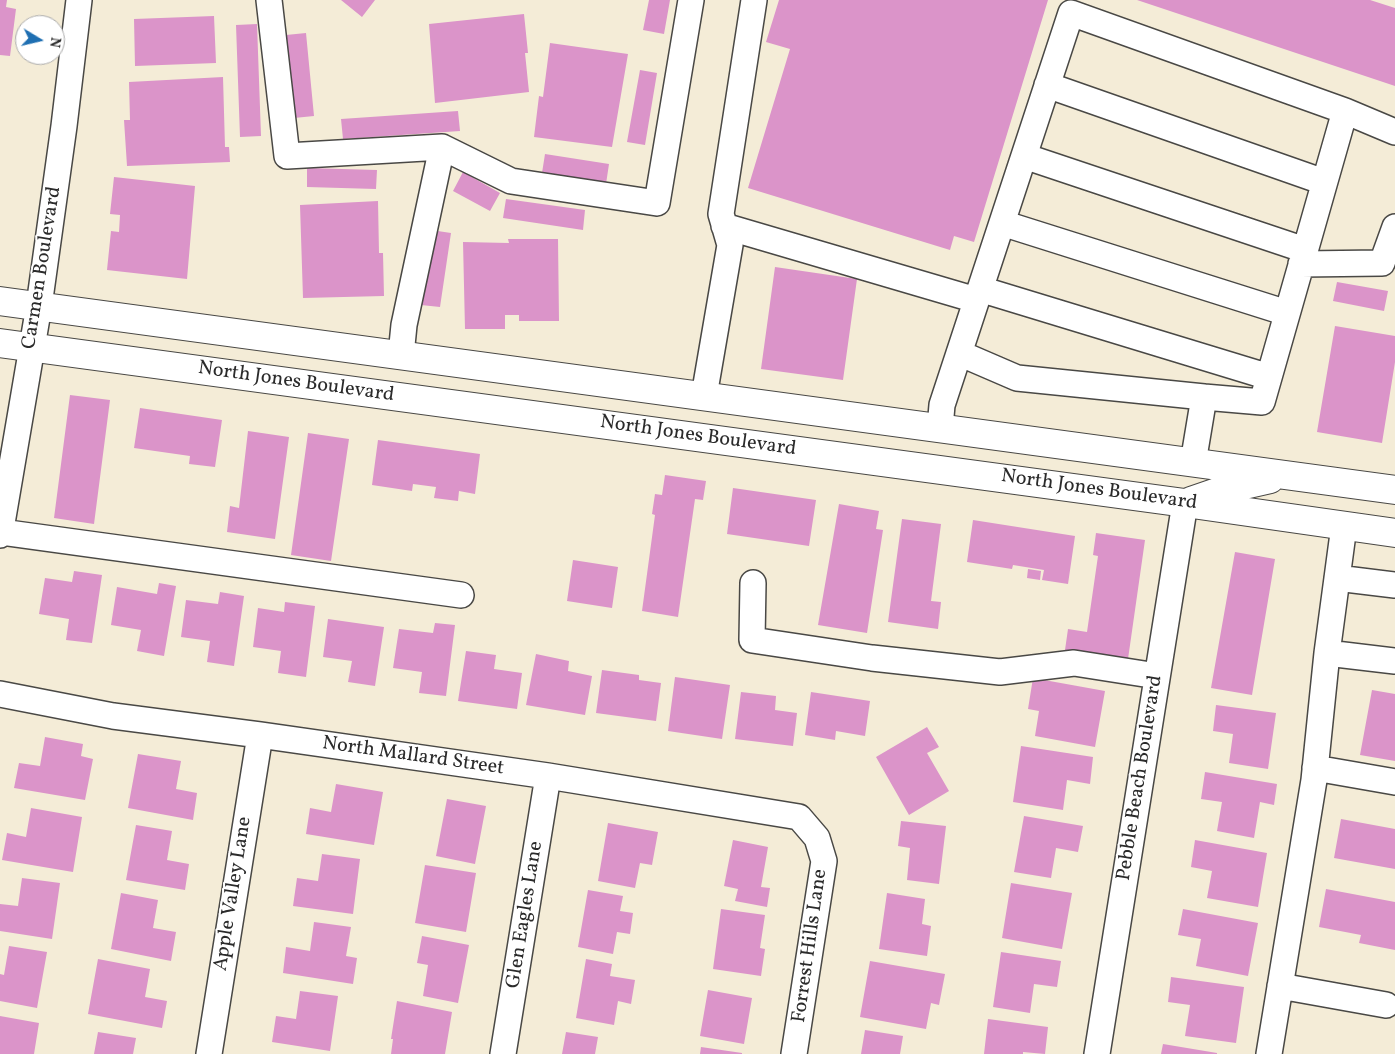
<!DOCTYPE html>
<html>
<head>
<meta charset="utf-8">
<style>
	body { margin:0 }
	#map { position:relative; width:1395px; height:1054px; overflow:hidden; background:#f4ecd7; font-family:Vollkorn,serif }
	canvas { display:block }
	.north { position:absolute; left:15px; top:15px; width:50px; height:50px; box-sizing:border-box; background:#fff; border:1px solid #aaa; border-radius:50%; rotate:99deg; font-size:14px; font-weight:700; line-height:20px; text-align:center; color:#2b2b2b }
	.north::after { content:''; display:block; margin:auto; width:18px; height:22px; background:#1f6fb2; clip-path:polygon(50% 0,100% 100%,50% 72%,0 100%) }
</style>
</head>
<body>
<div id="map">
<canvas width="1395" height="1054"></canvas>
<div class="north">N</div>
</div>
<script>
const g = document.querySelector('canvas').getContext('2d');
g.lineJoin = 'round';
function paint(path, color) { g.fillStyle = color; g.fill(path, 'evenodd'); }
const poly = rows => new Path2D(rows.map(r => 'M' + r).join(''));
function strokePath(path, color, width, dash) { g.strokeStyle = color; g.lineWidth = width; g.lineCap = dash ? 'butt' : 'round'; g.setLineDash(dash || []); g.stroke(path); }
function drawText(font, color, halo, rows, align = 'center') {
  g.font = font + ' Vollkorn,serif'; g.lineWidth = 4; g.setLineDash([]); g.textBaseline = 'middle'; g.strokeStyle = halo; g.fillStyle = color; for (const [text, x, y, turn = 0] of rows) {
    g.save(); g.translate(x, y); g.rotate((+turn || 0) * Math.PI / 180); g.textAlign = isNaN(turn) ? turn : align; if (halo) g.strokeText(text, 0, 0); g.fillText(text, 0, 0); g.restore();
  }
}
const building = poly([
	[0,0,7,0,6,7,16,9,10,56,0,55],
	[341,0,375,0,362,17],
	[649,0,670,0,664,34,643,30],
	[779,0,1048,0,974,242,954,236,950,250,748,188,790,49,766,42],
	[1137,0,1370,0,1395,8,1395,86],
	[524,14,528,53,525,53,529,92,435,103,429,24],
	[214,16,216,63,135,66,134,19],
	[257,24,261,136,240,137,236,25],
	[306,33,314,116,294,118,286,35],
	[550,43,628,54,612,147,534,137,539,96,543,97],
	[640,70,657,73,645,145,627,142],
	[223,77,225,147,229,147,230,162,127,166,124,120,130,120,129,82],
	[458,111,460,131,343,139,341,119],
	[545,154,609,164,606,184,542,173],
	[307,168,377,170,376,189,307,187],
	[463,172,500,193,490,211,453,191],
	[114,177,195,186,187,279,107,270,111,231,119,232,120,215,110,214],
	[506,199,585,210,583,230,503,218],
	[378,201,379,253,383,253,384,296,303,298,300,205],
	[431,230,451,233,440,307,421,305],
	[508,239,558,239,559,321,519,321,519,315,505,315,505,329,465,329,463,242,509,243],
	[775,267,857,279,843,380,761,369],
	[1337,282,1388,291,1384,311,1333,301],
	[1335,326,1395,336,1395,362,1382,443,1317,432],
	[70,395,110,400,94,524,54,518],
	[140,408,222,420,215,467,189,464,190,456,134,448],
	[248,431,289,437,275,539,227,532,230,506,239,508],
	[308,433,349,439,331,561,291,555],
	[378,440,480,454,475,494,459,491,458,501,434,498,436,487,413,484,412,491,372,485],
	[665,475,706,481,703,500,695,499,678,617,642,611,655,515,652,514,655,494,662,495],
	[733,488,816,500,809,546,727,534],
	[839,504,879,511,876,529,883,530,867,633,818,625],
	[902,519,941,524,931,601,941,602,938,629,888,622],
	[973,520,1075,536,1068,584,1042,580,1044,570,1013,565,1012,569,967,562],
	[1096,533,1145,540,1128,659,1065,650,1068,629,1087,632,1098,556,1093,555],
	[1235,552,1275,559,1252,695,1211,688],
	[573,560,618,567,612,608,567,601],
	[1028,569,1041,571,1040,580,1027,578],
	[74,571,102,575,92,643,66,640,69,619,39,614,45,578,72,582],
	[159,583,176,586,164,656,137,651,141,630,111,625,117,587,157,594],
	[220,592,244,596,234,666,207,662,210,641,181,637,186,600,218,604],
	[285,602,315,606,306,677,278,673,281,651,253,647,258,608,284,612],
	[328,619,384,627,375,686,348,682,352,661,323,657],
	[435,623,455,625,446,696,419,693,422,672,393,668,399,629,433,633],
	[466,651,496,655,494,669,522,673,517,709,458,701],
	[536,654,569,661,568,671,592,676,585,715,526,705],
	[602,670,639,675,639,680,661,683,656,721,596,713],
	[675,677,730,685,722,739,668,731],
	[1033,678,1105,691,1095,747,1035,736,1039,711,1028,709],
	[1372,690,1395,694,1395,761,1360,755],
	[741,692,776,696,775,710,797,713,793,746,735,739],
	[811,692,870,701,865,736,836,731,835,740,805,735],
	[1216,705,1276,713,1268,769,1229,763,1233,734,1213,731],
	[927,727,939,747,927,753,949,791,909,815,876,757],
	[45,737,83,744,81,756,93,759,85,800,14,788,19,763,40,766],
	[1021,746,1093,757,1090,784,1067,780,1063,810,1013,802],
	[138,754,181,761,176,789,197,793,193,820,128,808],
	[1205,772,1277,784,1274,805,1260,802,1254,838,1217,831,1222,802,1201,799],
	[336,784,383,792,374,845,306,834,310,808,331,812],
	[447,799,486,806,475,864,436,856],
	[31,808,82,817,73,872,2,860,7,833,26,837],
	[1024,816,1083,826,1078,852,1056,848,1051,878,1014,872],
	[1341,819,1395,829,1395,869,1334,858],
	[901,821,946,826,939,884,907,880,910,848,898,846],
	[608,823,658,832,652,865,640,863,635,888,598,881],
	[136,825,172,831,167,860,189,864,185,890,126,880],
	[733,840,768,847,761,887,770,888,767,907,735,901,738,889,724,886],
	[1195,840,1267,853,1258,907,1207,898,1212,871,1191,867],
	[322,854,360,859,353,914,293,906,297,878,318,881],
	[425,865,476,873,466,932,415,923],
	[22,878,60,883,52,939,0,931,0,904,18,906],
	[1011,883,1072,893,1062,949,1002,938],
	[1326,889,1395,902,1395,950,1359,943,1361,935,1319,927],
	[588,890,623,896,620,911,633,913,630,934,617,932,613,954,578,947],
	[121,893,158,900,153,928,176,932,171,961,111,949],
	[887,893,925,899,922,924,931,926,927,956,879,949],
	[721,909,765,915,760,948,765,949,761,976,713,969],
	[1183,909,1258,923,1248,976,1196,966,1201,939,1178,935],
	[314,922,351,927,346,956,357,958,353,984,283,973,286,947,310,951],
	[422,936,469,945,458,1003,423,996,428,965,417,963],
	[9,946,47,952,37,1008,0,1001,0,974,4,975],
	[1001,952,1061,961,1057,987,1034,984,1030,1013,993,1007],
	[98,959,150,969,145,997,167,1001,162,1028,88,1014],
	[586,959,612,964,610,976,635,980,631,1004,618,1001,614,1025,576,1018],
	[870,961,945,974,939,1005,931,1003,926,1029,860,1017],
	[1171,977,1244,987,1236,1043,1185,1036,1190,1005,1168,1002],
	[708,990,752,998,744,1044,700,1036],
	[300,991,338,996,330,1051,272,1042,276,1016,296,1019],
	[397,1001,452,1012,445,1054,391,1054,393,1039,391,1039],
	[0,1016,39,1023,34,1054,0,1054],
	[988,1019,1048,1027,1045,1054,1023,1052,1023,1054,984,1054],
	[865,1030,903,1036,900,1054,861,1054],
	[98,1032,136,1038,133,1054,94,1054],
	[566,1032,598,1037,595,1054,562,1054],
	[1163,1044,1217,1053,1217,1054,1161,1054],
	[701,1047,742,1053,742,1054,700,1054]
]);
const minor = poly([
	[269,0,287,156,442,147,511,181,657,203,691,0],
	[1047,85,1324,182],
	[1024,156,1305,250],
	[1002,223,1287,313],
	[724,226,976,300],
	[1301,264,1382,263,1395,227],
	[980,289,1269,377],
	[959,353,1017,378,1204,397],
	[401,355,404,325,442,147],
	[704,396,730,245,721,214,754,0],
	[940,428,942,405,1071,13,1345,111,1395,132],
	[1193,463,1204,397,1262,402,1345,111],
	[1344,526,1327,653,1395,661],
	[1,532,461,595],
	[0,535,39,306,64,126,79,0],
	[1337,578,1395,585],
	[753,583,752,640,872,658,1000,672,1074,663,1157,676],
	[0,694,113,716,260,735,548,776,799,817,817,838,824,861,794,1054],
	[1315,768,1395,782],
	[1280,986,1386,1005],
	[209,1054,260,735],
	[503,1054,548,776],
	[1097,1054,1185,503],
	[1269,1054,1314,780,1327,653]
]);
const major = poly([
	[0,301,1395,490],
	[0,343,1185,503,1395,533],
	[1191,501,1226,489,1270,479]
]);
const streetNames = [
	["Carmen Boulevard",43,268,-81],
	["North Jones Boulevard",296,383,8],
	["North Jones Boulevard",698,437,8],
	["North Jones Boulevard",1099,491,8],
	["North Mallard Street",413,757,8],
	["Pebble Beach Boulevard",1141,778,-81],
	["Apple Valley Lane",234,894,-81],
	["Glen Eagles Lane",526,915,-81],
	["Forrest Hills Lane",811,946,-82]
];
paint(building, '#db94c9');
strokePath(minor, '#494845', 28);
strokePath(major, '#494845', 30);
strokePath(minor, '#fff', 25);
strokePath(major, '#fff', 28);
drawText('20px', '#2b2b2b', '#fff', streetNames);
</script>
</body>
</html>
